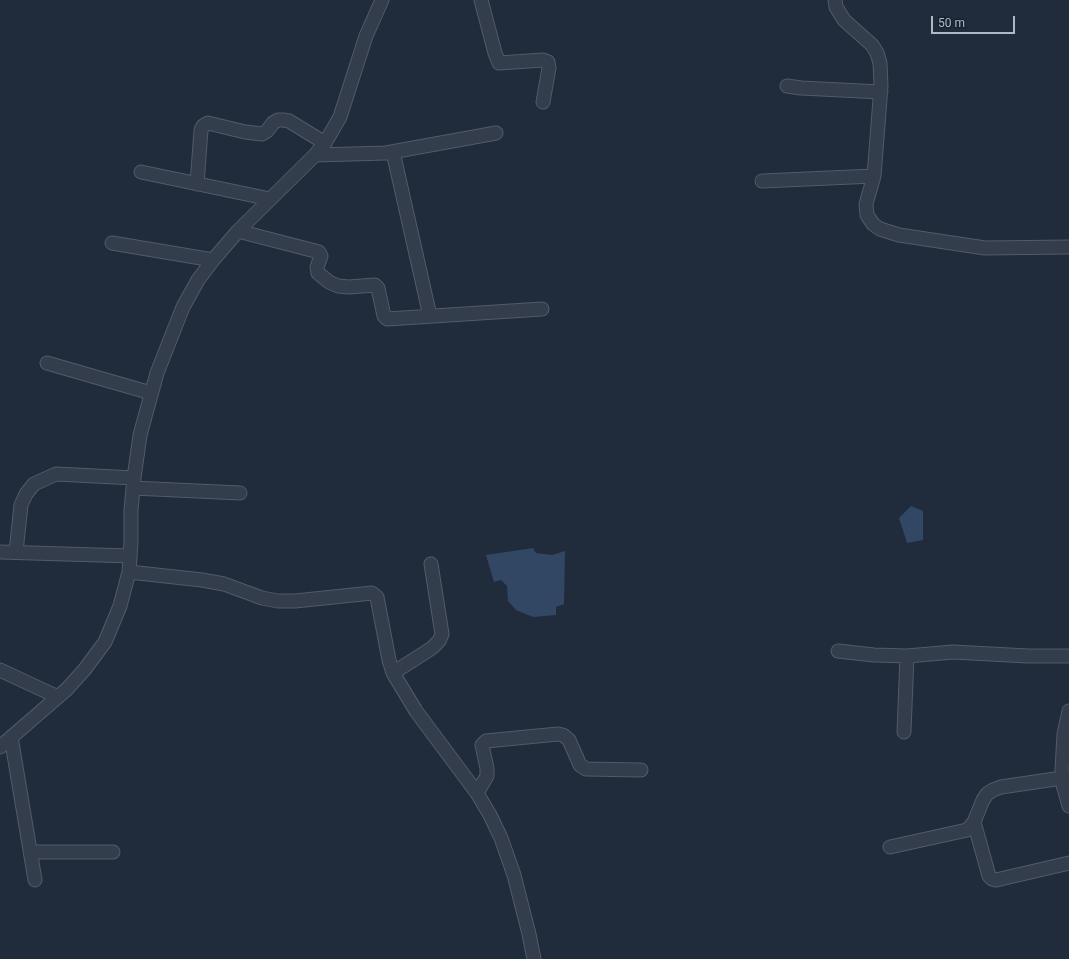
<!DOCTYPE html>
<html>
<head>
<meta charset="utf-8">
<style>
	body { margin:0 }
	#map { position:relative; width:1069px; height:959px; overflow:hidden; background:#202b3b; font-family:Roboto,sans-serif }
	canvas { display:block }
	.scale { position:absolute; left:931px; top:16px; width:84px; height:18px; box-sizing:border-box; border:2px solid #aeb8c7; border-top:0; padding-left:5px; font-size:12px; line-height:14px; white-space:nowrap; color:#aeb8c7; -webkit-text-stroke:3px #19222f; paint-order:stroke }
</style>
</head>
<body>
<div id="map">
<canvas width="1069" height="959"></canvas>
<div class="scale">50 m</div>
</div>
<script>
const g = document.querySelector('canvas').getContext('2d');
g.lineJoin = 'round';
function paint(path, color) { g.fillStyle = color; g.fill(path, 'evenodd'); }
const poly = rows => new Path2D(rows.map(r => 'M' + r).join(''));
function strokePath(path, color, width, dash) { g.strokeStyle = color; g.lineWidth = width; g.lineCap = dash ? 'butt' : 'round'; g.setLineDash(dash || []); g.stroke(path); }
const water = poly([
	[911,506,923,511,923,540,907,543,899,518],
	[533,548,536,553,552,555,565,551,564,604,556,607,556,615,533,617,516,610,508,601,507,586,501,580,494,582,486,555]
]);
const minor = poly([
	[481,0,495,53,499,63,543,60,548,62,549,68,543,102],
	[835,0,836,7,844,20,872,45,877,53,880,63,881,86,874,176,866,204,867,215,873,224,880,229,899,235,985,248,1069,247],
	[787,86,801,88,881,92],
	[393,152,430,316],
	[315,155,386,153,496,133],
	[141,172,270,199],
	[762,181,874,176],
	[197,184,201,130,203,126,208,123,245,132,262,134,267,131,273,123,278,120,283,120,289,121,325,143],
	[238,231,319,252,321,256,317,267,318,273,329,282,338,286,349,287,375,285,378,288,384,316,387,319,542,309],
	[112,243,213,260],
	[47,363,151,393],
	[133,488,240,493],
	[0,552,130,556],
	[16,552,21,505,26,494,34,484,56,474,134,478],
	[129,572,202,580,224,584,262,598,278,601,295,601,372,593,377,597,389,660,393,673,416,711,477,793,490,815,501,838,514,875,529,934,534,959],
	[838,651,874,655,907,656,953,652,1028,656,1069,656],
	[0,670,58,697],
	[393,673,432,648,439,641,442,634,431,564],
	[1069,711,1064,734,1062,769,1063,785,1069,806],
	[904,732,907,656],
	[11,737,35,880],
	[0,747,67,689,85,669,105,642,120,606,129,572,131,542,131,510,134,478,140,435,157,373,183,307,198,280,213,260,238,231,315,155,325,143,340,117,366,36,382,0],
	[477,793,487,776,487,768,482,745,486,741,558,734,563,735,569,740,580,765,586,769,641,770],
	[974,822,989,876,992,879,996,880,1069,863],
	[890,847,967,830,970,827,974,822,983,800,987,794,993,790,1001,787,1062,778],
	[31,852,113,852]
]);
paint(water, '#324764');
strokePath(minor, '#515b69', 15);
strokePath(minor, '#343d4b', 13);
</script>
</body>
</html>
